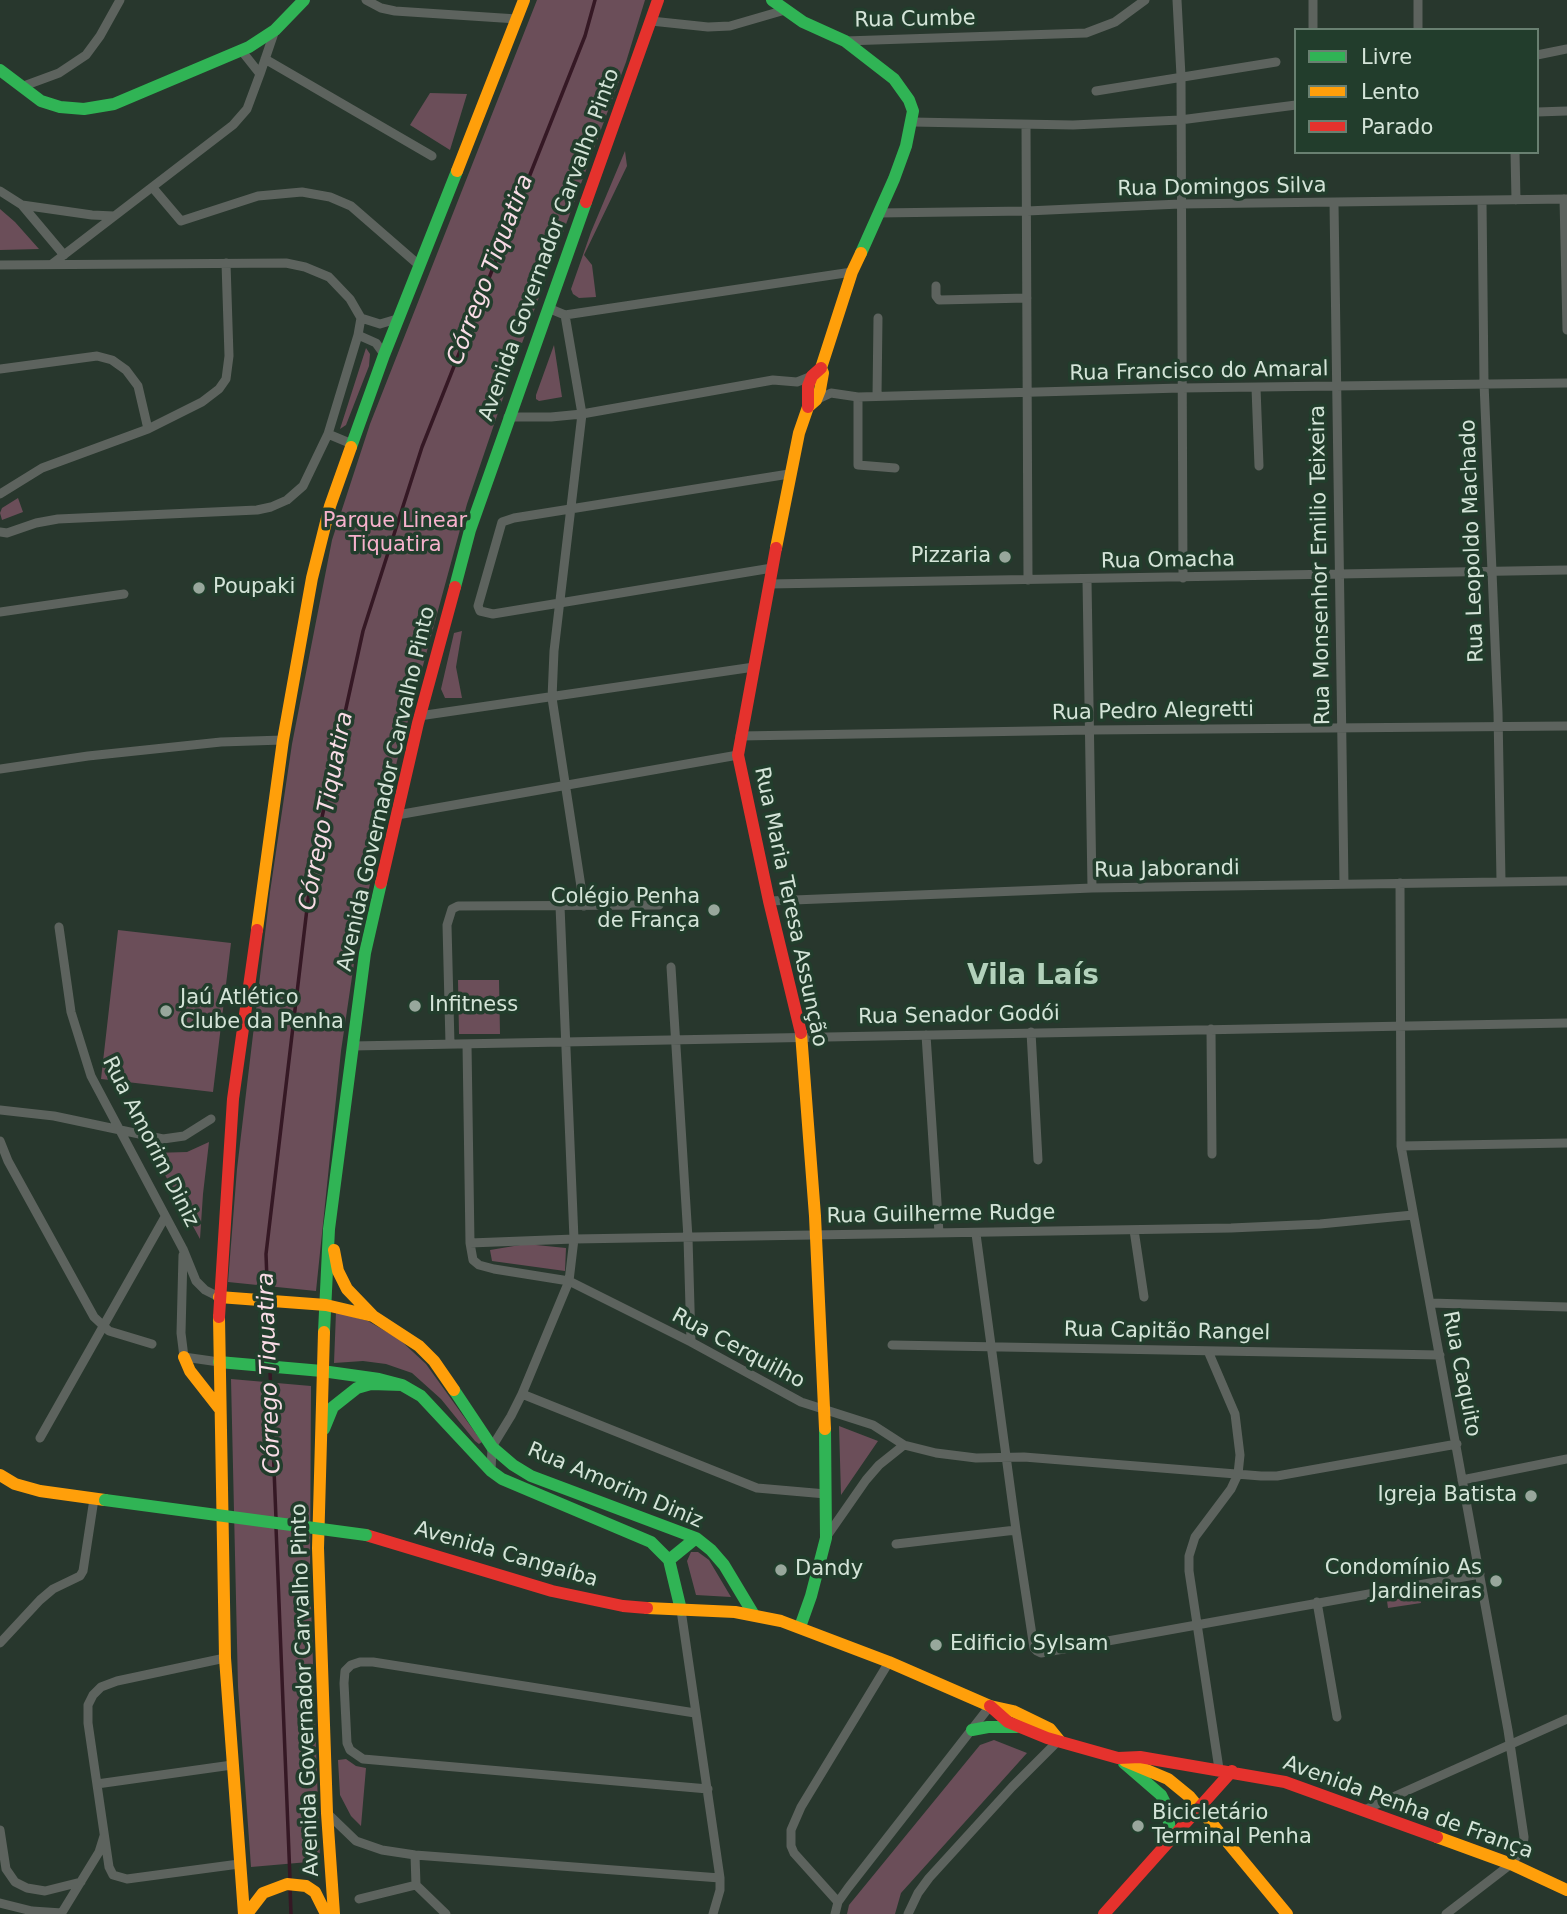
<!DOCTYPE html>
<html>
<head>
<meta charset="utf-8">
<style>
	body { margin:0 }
	#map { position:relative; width:1567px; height:1914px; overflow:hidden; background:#28372d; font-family:"DejaVu Sans",sans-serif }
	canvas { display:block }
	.legend { position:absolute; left:1294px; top:28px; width:245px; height:126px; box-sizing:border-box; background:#223d2c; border:2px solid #698071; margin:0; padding:9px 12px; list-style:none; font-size:21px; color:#d4e4d8 }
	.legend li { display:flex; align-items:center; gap:14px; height:35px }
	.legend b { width:35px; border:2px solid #698071 }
</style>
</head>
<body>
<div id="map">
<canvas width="1567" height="1914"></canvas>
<ul class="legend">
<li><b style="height:9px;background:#30b455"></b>Livre</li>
<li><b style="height:9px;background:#ff9f0a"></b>Lento</li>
<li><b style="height:9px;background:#e5322d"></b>Parado</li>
</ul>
</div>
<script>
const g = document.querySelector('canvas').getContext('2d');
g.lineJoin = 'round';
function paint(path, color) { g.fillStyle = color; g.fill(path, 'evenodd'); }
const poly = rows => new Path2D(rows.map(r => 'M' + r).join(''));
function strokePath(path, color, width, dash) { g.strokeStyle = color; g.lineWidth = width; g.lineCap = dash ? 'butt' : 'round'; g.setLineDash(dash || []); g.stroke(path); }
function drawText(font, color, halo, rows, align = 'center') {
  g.font = font + ' "DejaVu Sans",sans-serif'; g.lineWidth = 7; g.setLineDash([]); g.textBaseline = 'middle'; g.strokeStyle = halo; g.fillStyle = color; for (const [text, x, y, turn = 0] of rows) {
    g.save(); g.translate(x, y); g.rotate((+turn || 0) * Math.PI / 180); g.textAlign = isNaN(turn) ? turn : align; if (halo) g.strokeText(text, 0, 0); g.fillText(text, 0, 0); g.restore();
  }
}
const green = poly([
	[537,0,645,0,626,62,518,354,467,504,397,761,357,943,341,1051,316,1291,228,1282,237,1169,270,892,292,744,332,540,370,424],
	[430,93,467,94,450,150,410,125],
	[625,151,627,166,584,255,592,265,596,297,579,298,573,294,571,289,591,232],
	[0,209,15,222,39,249,0,250],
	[554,345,562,397,539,401,536,399,536,395],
	[366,348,370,354,369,366,346,425,340,429],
	[18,498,23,512,2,520,0,513,2,508],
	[462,631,456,667,462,698,445,698,441,689,454,633],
	[118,930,231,943,213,1092,101,1079],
	[458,980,499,980,500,1034,459,1034],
	[209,1142,203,1194,200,1239,153,1153,187,1152],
	[526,1244,566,1248,565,1271,492,1261,490,1250],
	[336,1312,368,1321,399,1339,426,1364,482,1442,479,1444,475,1441,441,1399,412,1373,386,1364,363,1361,334,1363],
	[231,1379,311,1386,310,1578,320,1861,251,1867,238,1687],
	[839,1426,878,1441,841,1495],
	[691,1552,698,1552,709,1560,731,1597,696,1595,687,1561],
	[1420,1595,1421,1603,1388,1608,1387,1601],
	[994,1740,1027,1753,901,1893,895,1914,847,1914,849,1905,980,1745],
	[346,1759,356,1766,366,1768,361,1826,351,1816,340,1795,338,1760]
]);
const stream = poly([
	[270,1362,266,1254,313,858,363,631,422,447,585,36,595,0],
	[270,1370,276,1519],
	[276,1527,290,1879],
	[290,1887,291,1914]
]);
const street = poly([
	[366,0,381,8,395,11,517,19],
	[1177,0,1181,76,1183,578],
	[1313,0,1313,30],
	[651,21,708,27,730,26,785,10],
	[1418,30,1418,0],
	[845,41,1086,33,1115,22,1145,0],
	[241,50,260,74,275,30],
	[1537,55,1567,49],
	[265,59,432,156],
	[21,87,59,73,86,55,100,36,120,0],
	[1096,91,1276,62],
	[1537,112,1567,111],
	[912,122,1073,125,1180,120,1296,105],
	[1026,125,1028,580],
	[1515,152,1516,200],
	[153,188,181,221,258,196,302,192,330,197,351,206,420,266],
	[0,191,22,205,64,255],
	[1564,199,1567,330],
	[1482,201,1484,383,1498,713,1501,881],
	[1334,203,1344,884],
	[22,205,92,215,114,216],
	[878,213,1027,211,1180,204,1567,199],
	[52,264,233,125,247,109,260,74],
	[0,265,286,263,305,267,329,277,350,299,361,318,358,335,328,434,303,486,287,500,271,507,257,510,58,519,36,523,7,533,0,532],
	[936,286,936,296,939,300,1027,298],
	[548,308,565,315,582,414,554,651,552,698,584,906],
	[565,315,852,272],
	[361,318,380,324,397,319],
	[358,335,376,343,384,354],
	[0,369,97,356,112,360,126,370,138,386,148,429],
	[1256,388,1259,466],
	[877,396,878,318],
	[858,397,858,465,895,468],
	[816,400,831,393,858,397,1181,388,1567,383],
	[508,417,551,417,582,414,773,380,797,382,812,376],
	[328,434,352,444],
	[0,494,42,468,148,429,202,402,219,389,226,379,229,356,226,263],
	[772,568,493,614,480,611,478,606,502,522,514,518,789,474],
	[1087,580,1092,888],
	[769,584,1567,570],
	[0,612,124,594],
	[419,716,754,667],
	[740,736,1091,730,1567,726],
	[0,769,88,756,221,742,283,740],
	[397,815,738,755],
	[1400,883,1401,1146,1508,1730,1524,1837,1523,1848,1511,1864,1446,1914],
	[769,901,1092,888,1567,881],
	[59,927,71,1012,91,1076,183,1249,196,1281,205,1290,219,1297],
	[671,967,688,1238,691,1342],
	[1211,1029,1212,1154],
	[1031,1032,1038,1160],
	[926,1035,939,1233],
	[450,1044,447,925,452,909,458,906,659,905],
	[467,1044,470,1243,473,1260,479,1265,494,1269,569,1281,691,1342,801,1402,873,1425,904,1445,936,1453,976,1458,1024,1457,1261,1476,1277,1476,1457,1444],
	[352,1046,1567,1023],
	[0,1110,54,1116,163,1139,184,1136,211,1119],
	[0,1141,8,1161,94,1317,109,1331,152,1344],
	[1401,1146,1567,1143],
	[1134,1230,1144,1297],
	[976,1234,1016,1530,1034,1648,1037,1651,1041,1653,1480,1574],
	[470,1243,574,1239,1231,1228,1320,1224,1413,1215],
	[183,1255,181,1333,184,1357,219,1362],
	[1430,1303,1567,1307],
	[892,1345,1440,1355],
	[1208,1351,1235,1414,1240,1455,1238,1474,1231,1489,1195,1537,1189,1556,1189,1571,1219,1769],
	[522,1394,757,1488,826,1494],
	[40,1438,165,1217],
	[491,1471,492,1447,511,1416,522,1394,569,1281,574,1239,560,906],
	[1462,1480,1567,1459],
	[827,1536,866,1480,879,1465,904,1445],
	[896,1544,1016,1530],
	[1317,1602,1337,1717],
	[681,1610,720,1878,720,1890,713,1914],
	[0,1643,40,1600,53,1589,80,1576,83,1571,94,1499],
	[225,1658,117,1681,101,1687,93,1695,88,1705,88,1723,109,1867,113,1875,127,1879,239,1864],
	[695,1713,373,1662,360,1662,351,1665,345,1671,344,1683,347,1743,350,1750,363,1759,708,1789],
	[97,1784,232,1765],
	[1364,1810,1567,1719],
	[327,1813,356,1841,382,1850,415,1855,720,1878],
	[0,1830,6,1869,15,1882,27,1888,45,1891,81,1882],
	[415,1855,416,1885],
	[416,1885,446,1914],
	[359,1899,416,1885],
	[838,1902,794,1853,791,1846,791,1830,801,1807,889,1662],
	[0,1903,32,1911,62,1913],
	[61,1914,99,1852,104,1836],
	[835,1914,838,1902,848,1888,990,1706],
	[908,1914,918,1893,929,1878,1012,1787,1059,1740]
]);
const fast = poly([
	[772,0,803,22,845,41,894,79,909,100,913,111,906,146,894,179,861,253],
	[0,70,41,101,60,107,84,109,114,104,249,47,275,30,304,0],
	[351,447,384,355,457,171],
	[455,587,470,530,586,202],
	[324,1332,329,1229,365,953,381,883],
	[219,1362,322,1371,379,1379,402,1385,421,1396,491,1471,502,1479,651,1542,669,1560,681,1610],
	[454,1390,492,1447,513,1465,531,1476,696,1538,711,1550,724,1565,754,1615],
	[324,1429,333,1407,357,1388,371,1384,402,1385],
	[669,1560,696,1538],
	[800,1627,811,1596,826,1538,825,1429],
	[972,1730,988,1727,1017,1727],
	[1124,1763,1161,1795,1167,1807,1170,1831,1166,1844]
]);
const slow = poly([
	[457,171,524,0],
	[776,548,799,433,808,407,816,400,820,390,823,373,821,368,852,272,861,253],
	[257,930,283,740,312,578,330,506,351,447],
	[801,1033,815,1216,825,1429],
	[334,1250,338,1271,347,1289,373,1316],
	[219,1297,326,1305,373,1316,419,1346,434,1361,454,1390],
	[219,1317,225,1658,244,1914],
	[324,1332,318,1548,327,1813,334,1914],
	[184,1357,190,1371,219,1408],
	[0,1475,15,1484,40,1491,105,1500],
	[647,1608,735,1612,781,1621,889,1662,990,1706,1013,1711,1050,1729,1059,1740],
	[1125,1761,1168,1779,1190,1797,1287,1914],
	[1437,1837,1511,1864,1567,1890],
	[247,1914,263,1893,287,1884,306,1886,315,1892,326,1914]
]);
const jam = poly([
	[586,202,658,0],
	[808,407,808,386,812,376,821,368],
	[776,548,738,755,769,901,801,1033],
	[381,883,418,723,455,587],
	[219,1317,233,1099,257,930],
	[366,1535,552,1591,623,1606,647,1608],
	[990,1706,1008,1722,1047,1738,1118,1758,1140,1757,1285,1782,1437,1837],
	[1104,1914,1232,1771]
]);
const fastBridge = poly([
	[105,1500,366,1535]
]);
const markers = [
	[1005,557,7,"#98a79c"],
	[199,588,7,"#98a79c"],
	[714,910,7,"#98a79c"],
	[415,1006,7,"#98a79c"],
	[166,1011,7,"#98a79c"],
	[1531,1496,7,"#98a79c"],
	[781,1570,7,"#98a79c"],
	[1496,1581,7,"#98a79c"],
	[936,1645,7,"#98a79c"],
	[1138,1826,7,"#98a79c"]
];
const streetNames = [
	["Rua Cumbe",915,20,-1],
	["Rua Domingos Silva",1222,188,-1],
	["Avenida Governador Carvalho Pinto",550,245,-70],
	["Rua Francisco do Amaral",1199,372,-1],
	["Rua Leopoldo Machado",1473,541,-92],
	["Rua Omacha",1168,561,-1],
	["Rua Monsenhor Emilio Teixeira",1321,565,-91],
	["Rua Pedro Alegretti",1153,712,-1],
	["Avenida Governador Carvalho Pinto",387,789,-77],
	["Rua Jaborandi",1167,870,-1],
	["Rua Maria Teresa Assunção",790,907,78],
	["Rua Senador Godói",959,1016,-1],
	["Rua Amorim Diniz",150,1142,63],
	["Rua Guilherme Rudge",941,1215,-1],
	["Rua Capitão Rangel",1167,1332,1],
	["Rua Cerquilho",738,1349,28],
	["Rua Caquito",1461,1374,79],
	["Rua Amorim Diniz",615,1486,23],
	["Avenida Cangaíba",506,1555,16],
	["Avenida Governador Carvalho Pinto",306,1690,-92],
	["Avenida Penha de França",1408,1808,20]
];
const parkNames = [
	["Parque Linear",395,522],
	["Tiquatira",395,546]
];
const poiNames = [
	["Pizzaria",991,557,"right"],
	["Poupaki",213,588],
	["Colégio Penha",700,898,"right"],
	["de França",700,922,"right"],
	["Jaú Atlético",180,999],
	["Clube da Penha",180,1023],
	["Infitness",429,1006],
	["Igreja Batista",1517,1496,"right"],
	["Condomínio As",1482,1569,"right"],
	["Jardineiras",1482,1593,"right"],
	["Dandy",795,1570],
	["Edificio Sylsam",950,1645],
	["Bicicletário",1152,1814],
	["Terminal Penha",1152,1838]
];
const waterNames = [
	["Córrego Tiquatira",491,270,-69],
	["Córrego Tiquatira",327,811,-79],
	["Córrego Tiquatira",270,1373,-92]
];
const districtNames = [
	["Vila Laís",1033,977]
];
paint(green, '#6b4e59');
strokePath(stream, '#351824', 3.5);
strokePath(street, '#5d635e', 9);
strokePath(fast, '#30b455', 12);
strokePath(slow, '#ff9f0a', 12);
strokePath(jam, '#e5322d', 12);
strokePath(fastBridge, '#30b455', 12);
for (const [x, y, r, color] of markers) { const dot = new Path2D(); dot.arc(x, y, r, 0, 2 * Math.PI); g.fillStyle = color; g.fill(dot); strokePath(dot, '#223d2c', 2.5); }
drawText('21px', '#d4e4d8', '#223d2c', streetNames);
drawText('21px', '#f6b1cc', '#223d2c', parkNames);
drawText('21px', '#d4e4d8', '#223d2c', poiNames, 'left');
drawText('italic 23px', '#f9dce6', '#223d2c', waterNames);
drawText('bold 28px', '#b2d1bb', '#223d2c', districtNames);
</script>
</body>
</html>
